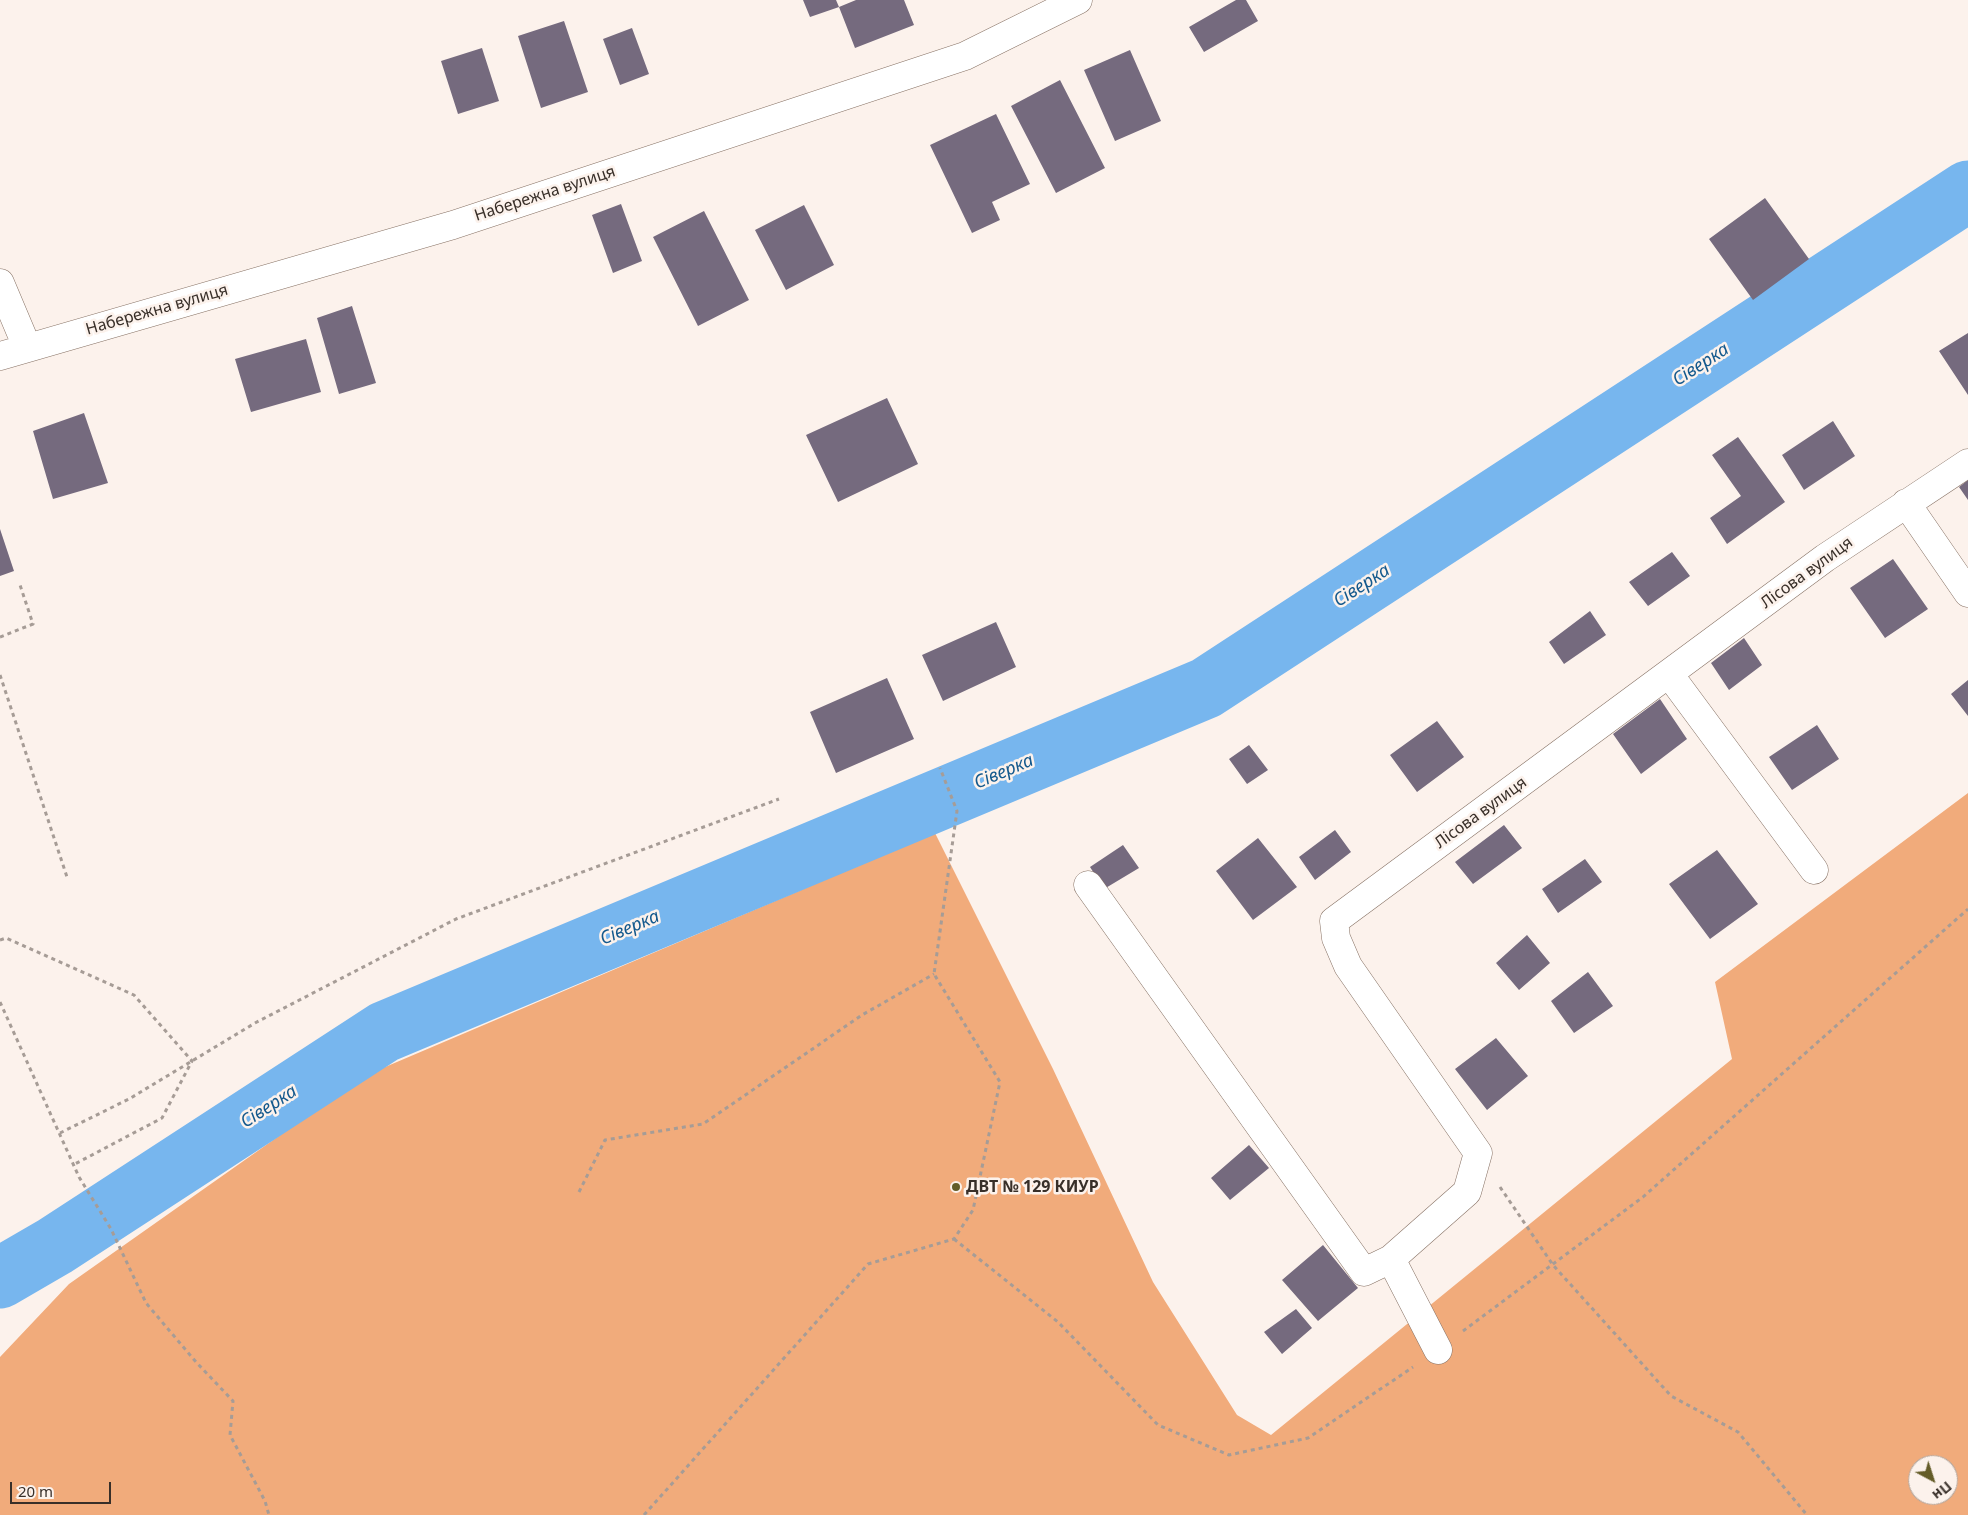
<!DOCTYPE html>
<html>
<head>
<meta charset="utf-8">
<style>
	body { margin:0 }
	#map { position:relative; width:1968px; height:1515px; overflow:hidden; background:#fcf2ec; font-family:"Noto Sans",sans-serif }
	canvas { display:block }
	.north { position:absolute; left:1908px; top:1455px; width:50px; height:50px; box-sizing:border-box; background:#fcf2ec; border:1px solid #aea49e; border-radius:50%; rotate:140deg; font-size:14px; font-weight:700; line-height:20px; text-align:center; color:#382f29 }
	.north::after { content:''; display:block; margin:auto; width:18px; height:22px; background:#645c28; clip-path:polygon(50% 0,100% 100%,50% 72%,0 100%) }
	.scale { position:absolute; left:10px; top:1482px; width:101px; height:22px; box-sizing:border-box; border:2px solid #382f29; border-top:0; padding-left:6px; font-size:15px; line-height:18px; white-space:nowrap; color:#382f29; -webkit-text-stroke:4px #fcf2ec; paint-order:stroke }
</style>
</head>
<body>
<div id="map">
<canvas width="1968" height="1515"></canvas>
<div class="north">Пн</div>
<div class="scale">20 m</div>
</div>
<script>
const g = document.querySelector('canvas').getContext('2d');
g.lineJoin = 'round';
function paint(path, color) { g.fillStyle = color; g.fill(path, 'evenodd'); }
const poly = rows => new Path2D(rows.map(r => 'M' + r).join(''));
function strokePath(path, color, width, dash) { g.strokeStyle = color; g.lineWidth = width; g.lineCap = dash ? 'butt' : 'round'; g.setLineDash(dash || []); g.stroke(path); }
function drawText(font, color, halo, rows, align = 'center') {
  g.font = font + ' "Noto Sans",sans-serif'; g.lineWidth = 5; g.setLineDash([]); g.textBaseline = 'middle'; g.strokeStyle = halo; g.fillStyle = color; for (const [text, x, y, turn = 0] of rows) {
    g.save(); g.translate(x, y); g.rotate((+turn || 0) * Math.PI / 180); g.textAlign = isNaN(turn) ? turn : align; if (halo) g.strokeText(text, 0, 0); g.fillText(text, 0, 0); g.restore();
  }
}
const forest = poly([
	[1968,793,1968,1515,0,1515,0,1357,69,1284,364,1076,935,833,1053,1069,1153,1282,1237,1415,1271,1435,1732,1059,1715,982],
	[1918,1465,1948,1465,1948,1495,1918,1495]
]);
const river = poly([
	[0,1278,55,1246,384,1032,1206,688,1968,191]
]);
const building = poly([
	[803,0,836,0,839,7,810,17],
	[856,0,904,0,914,25,855,48,839,7],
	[1236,0,1246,0,1258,21,1204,52,1189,27],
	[564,21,588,92,541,108,518,36],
	[632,28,649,74,620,85,603,39],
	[482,48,499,101,458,114,441,61],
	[1130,50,1161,121,1115,141,1084,70],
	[1060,80,1105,168,1056,193,1011,106],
	[996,114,1030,184,992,202,1000,220,972,233,930,145],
	[1765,198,1809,259,1753,300,1709,239],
	[621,204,642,261,613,273,592,215],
	[804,205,834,265,786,290,755,230],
	[704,211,749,300,698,326,653,237],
	[352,306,376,383,339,394,317,318],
	[1968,333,1968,395,1939,351],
	[306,339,321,392,251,412,235,359],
	[887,398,918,464,838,502,806,435],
	[84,413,108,483,53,499,33,431],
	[1833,421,1855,456,1804,490,1782,455],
	[1738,437,1785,502,1727,544,1710,518,1741,496,1712,455],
	[1968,480,1968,500,1959,487],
	[0,529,14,571,0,576],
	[1672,552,1690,576,1648,606,1629,582],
	[1893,559,1928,609,1885,638,1850,588],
	[1590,611,1606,635,1564,664,1549,642],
	[996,622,1016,667,943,701,922,655],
	[1744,638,1762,665,1729,690,1711,663],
	[887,678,914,739,836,773,810,712],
	[1968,680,1968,716,1951,694],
	[1660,699,1687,739,1641,774,1613,734],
	[1437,721,1464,757,1417,792,1390,755],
	[1817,725,1839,759,1792,790,1769,757],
	[1249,745,1268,770,1247,784,1229,759],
	[1504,825,1522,848,1473,884,1455,862],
	[1335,830,1351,852,1315,880,1299,857],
	[1258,838,1297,887,1253,920,1216,871],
	[1123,845,1139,868,1104,889,1090,867],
	[1717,850,1758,904,1710,939,1669,884],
	[1585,859,1602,882,1558,913,1542,889],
	[1527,935,1550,963,1519,990,1496,963],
	[1588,972,1613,1006,1574,1033,1551,1001],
	[1496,1038,1528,1076,1487,1110,1455,1069],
	[1249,1145,1269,1168,1230,1200,1211,1178],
	[1323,1245,1358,1288,1318,1321,1282,1280],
	[1296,1309,1312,1328,1282,1354,1264,1332]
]);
const path = poly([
	[0,637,33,624,20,585],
	[0,675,68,880],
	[0,940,6,938,134,995,192,1061,162,1118,73,1165],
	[0,1002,79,1177,111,1229,146,1303,196,1362,233,1401,230,1435,265,1501,269,1515],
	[60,1133,129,1099,255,1023,456,919,779,799],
	[1500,1187,1553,1265,1671,1396,1738,1432,1807,1515],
	[579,1192,605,1140,703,1124,862,1015,934,974],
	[954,1239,1058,1322,1158,1425,1229,1455,1308,1438,1413,1367],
	[1463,1331,1643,1197,1968,909],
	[644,1515,868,1264,954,1239,973,1210,1000,1082,934,974,957,811,940,768]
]);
const minor = poly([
	[0,283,27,347],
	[0,356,453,225,965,56,1078,0],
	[1906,503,1968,593],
	[1669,674,1814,870],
	[1088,885,1364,1272,1391,1259,1467,1192,1478,1153,1348,966,1336,938,1334,921,1825,558,1968,463],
	[1391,1259,1438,1350]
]);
const markers = [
	[956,1187,5,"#645c28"]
];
const streetNames = [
	["Набережна вулиця",545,194,-18],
	["Набережна вулиця",157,310,-16],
	["Лісова вулиця",1807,573,-36],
	["Лісова вулиця",1481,813,-36]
];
const poiNames = [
	["ДВТ № 129 КИУР",966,1187]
];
const waterNames = [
	["Сіверка",1701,365,-33],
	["Сіверка",1362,586,-33],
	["Сіверка",1004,772,-23],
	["Сіверка",630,928,-23],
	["Сіверка",269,1107,-33]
];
paint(forest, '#f1ab7b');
strokePath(river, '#77b6ee', 61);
paint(building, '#756a7e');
strokePath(minor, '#877265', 29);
strokePath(path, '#a69c96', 3, [4, 4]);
strokePath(minor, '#fff', 28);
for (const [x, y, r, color] of markers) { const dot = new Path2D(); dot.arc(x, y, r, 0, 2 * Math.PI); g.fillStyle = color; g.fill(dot); strokePath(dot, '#fcf2ec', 2); }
drawText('16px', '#382f29', '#fcf2ec', streetNames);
drawText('bold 16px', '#382f29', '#fcf2ec', poiNames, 'left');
drawText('italic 18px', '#14598d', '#fcf2ec', waterNames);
</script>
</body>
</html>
